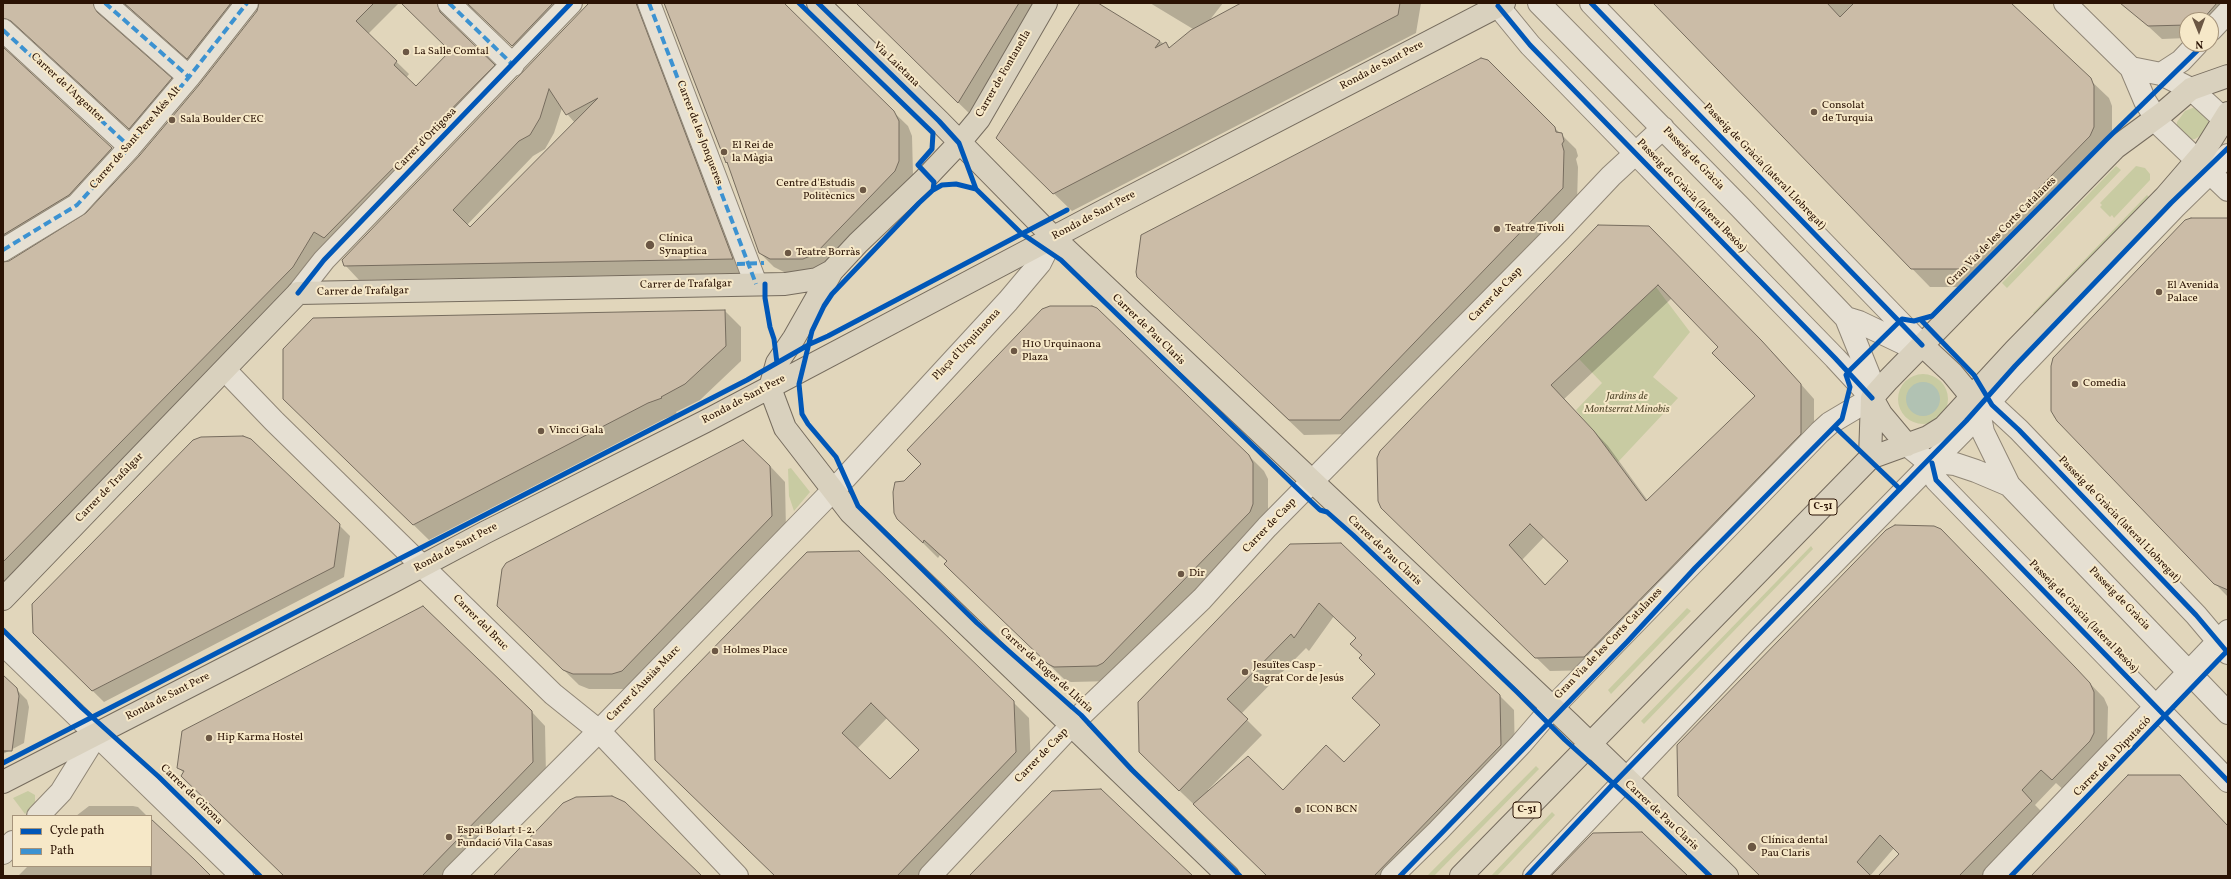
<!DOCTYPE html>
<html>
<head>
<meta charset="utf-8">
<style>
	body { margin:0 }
	#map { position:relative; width:2231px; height:879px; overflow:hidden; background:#e1d6bb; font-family:Vollkorn,serif }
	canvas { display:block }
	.frame { position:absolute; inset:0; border:4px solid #2b1304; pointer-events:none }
	.legend { position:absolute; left:12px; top:815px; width:140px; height:52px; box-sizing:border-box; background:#f6e8c8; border:1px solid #a5937a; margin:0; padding:5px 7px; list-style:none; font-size:12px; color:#2b1304 }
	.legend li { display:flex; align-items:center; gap:8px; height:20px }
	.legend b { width:20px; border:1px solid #a5937a }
	.north { position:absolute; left:2179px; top:12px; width:40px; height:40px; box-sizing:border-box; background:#f6e8c8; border:1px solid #a5937a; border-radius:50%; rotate:179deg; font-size:11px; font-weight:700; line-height:16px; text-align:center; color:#2b1304 }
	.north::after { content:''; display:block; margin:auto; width:14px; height:18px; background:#6b5744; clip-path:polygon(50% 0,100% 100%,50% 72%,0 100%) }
</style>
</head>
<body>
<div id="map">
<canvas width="2231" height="879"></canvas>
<div class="frame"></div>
<ul class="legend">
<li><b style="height:5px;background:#0057b8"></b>Cycle path</li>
<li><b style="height:5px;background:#3c92d1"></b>Path</li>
</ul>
<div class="north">N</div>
</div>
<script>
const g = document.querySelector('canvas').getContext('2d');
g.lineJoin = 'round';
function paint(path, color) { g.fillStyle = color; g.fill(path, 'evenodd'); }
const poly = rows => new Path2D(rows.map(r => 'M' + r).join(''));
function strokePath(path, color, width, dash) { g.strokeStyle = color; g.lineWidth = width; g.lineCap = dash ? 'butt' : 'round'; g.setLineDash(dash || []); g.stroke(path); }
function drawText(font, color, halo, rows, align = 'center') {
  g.font = font + ' Vollkorn,serif'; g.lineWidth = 4; g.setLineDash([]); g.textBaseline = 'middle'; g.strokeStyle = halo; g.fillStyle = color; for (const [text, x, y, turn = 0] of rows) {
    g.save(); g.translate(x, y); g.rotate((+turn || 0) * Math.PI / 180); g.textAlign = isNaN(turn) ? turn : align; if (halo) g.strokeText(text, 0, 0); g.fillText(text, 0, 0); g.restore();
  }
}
const green = poly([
	[2195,107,2208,119,2208,124,2201,135,2195,139,2188,140,2177,126,2177,122,2185,111],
	[2116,166,2121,170,2007,288,2002,283],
	[2136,166,2145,168,2150,174,2150,180,2114,218,2112,215,2110,217,2100,207,2102,205,2100,203],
	[2147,195,2152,200,2038,317,2033,313],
	[1656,287,1690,332,1653,377,1678,398,1618,462,1576,410,1602,383,1579,359],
	'1898 399a25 25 0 1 1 50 0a25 25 0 1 1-50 0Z',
	[791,468,810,492,794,511,789,496,788,469],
	[1811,546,1813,549,1644,724,1641,721],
	[1687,608,1691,611,1611,694,1608,690],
	[1536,766,1539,769,1434,876,1427,876],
	[28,791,35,795,35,803,25,814,13,798],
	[1552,812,1555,815,1497,876,1491,876]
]);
const water = poly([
	'1906 399a17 17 0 1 1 34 0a17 17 0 1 1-34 0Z'
]);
const shadow = poly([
	[3,3,261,3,250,7,200,71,127,6,114,3,105,13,105,20,183,92,142,141,25,33,19,30,3,41],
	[261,3,399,3,368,34,409,74,406,78,416,88,451,51,403,3,465,3,453,6,449,13,452,25,506,78,3,588,3,41,6,51,124,161,4,257,3,262,10,262,87,214,140,156,199,86,258,11],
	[465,3,578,3,525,58,472,6],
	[590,3,644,3,747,273,359,280,345,265],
	[562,108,575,123,470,228,467,225,533,156,545,149,554,133],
	[665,3,781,3,908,126,912,136,913,175,908,185,818,272,784,272,774,267,760,253,729,165,726,162],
	[856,3,1043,3,973,117],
	[1081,3,1096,3,1171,48,1193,29,1150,3,1223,3,1209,21,1244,3,1421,3,1416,33,1072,211,1015,156],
	[1654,3,2009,3,2109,98,2112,106,2112,146,1978,287,1930,287],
	[2123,3,2228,3,2211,20,2187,20,2187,38,2162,39],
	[1486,60,1576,149,1578,156,1576,159,1578,167,1577,203,1355,434,1304,435,1152,290],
	[2228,218,2228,597,2054,417,2052,411],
	[1599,226,1776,356,1814,399,1814,448,1598,670,1550,671,1396,522],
	[1672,298,1720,347,1757,396,1648,501,1608,446,1564,399],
	[1544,537,1569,561,1546,586,1522,560],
	[725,311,741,327,741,361,700,400,676,412,677,414,664,419,429,540,300,414],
	[1248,455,1264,471,1268,479,1268,519,1113,681,1071,682,1065,680,961,579,948,562,940,555,938,558,914,534],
	[770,466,785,482,786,531,628,689,589,689,579,685,498,605],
	[339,525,350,536,344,577,104,702,45,644],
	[1955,544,2104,698,2108,707,2107,748,2067,793,2056,783,2035,805,2045,815,1986,876,1879,876,1901,854,1894,848,1870,876,1761,876],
	[1291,545,1499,695,1514,710,1515,760,1402,876,1268,876,1155,767],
	[1334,616,1357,638,1363,655,1376,674,1381,725,1344,764,1283,791,1209,791,1208,790,1262,735,1241,714,1306,648,1309,651],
	[807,553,1013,702,1029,718,1031,768,927,876,776,876],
	[887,718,920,750,890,781,857,749],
	[3,676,27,700,29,707,24,743,3,754],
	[531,711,545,726,546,776,450,876,285,876,178,767],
	[1101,790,1192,876,972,876,1054,791],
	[89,806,133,806,138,807,147,816,76,816],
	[151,820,210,876,18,876,28,866,151,866]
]);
const building = poly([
	[3,3,93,3,97,12,172,78,129,129,11,21,3,18,3,3],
	[124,3,231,3,187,59,124,3],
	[259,3,374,3,356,21,397,61,394,65,416,86,450,51,401,3,437,3,440,12,495,65,324,238,314,232,293,267,3,562,3,262,9,261,86,213,140,155,199,85,257,11,259,3],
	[467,3,553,3,512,46,467,3],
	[589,3,636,3,733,259,344,266,342,260,589,3],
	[549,89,566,115,598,98,470,227,453,210,519,141,530,135,540,118,549,89],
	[664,3,784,3,894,111,899,121,899,161,895,171,815,254,803,259,770,259,759,253,727,162,726,163,664,3],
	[856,3,1019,3,958,103,856,3],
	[1080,3,1098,3,1160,41,1155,48,1166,42,1169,48,1191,30,1241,3,1400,3,1398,15,1053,194,996,138,1080,3],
	[1653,3,1827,3,1840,17,1854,3,2011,3,2091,78,2094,86,2094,127,2090,136,1960,269,1911,269,1653,3],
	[2120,3,2217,3,2202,20,2187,20,2187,25,2148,26,2120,3],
	[3,47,112,148,69,195,3,235,3,47],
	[1481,58,1488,60,1555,127,1556,132,1562,133,1564,141,1562,144,1564,151,1563,188,1340,420,1289,420,1137,277,1136,272,1141,235,1481,58],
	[2191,218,2228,218,2228,590,2214,584,2057,421,2051,411,2051,366,2053,358,2185,220,2191,218],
	[1598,225,1649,226,1762,341,1801,384,1801,434,1584,657,1535,658,1381,508,1378,501,1377,458,1380,451,1598,225],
	[1658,285,1718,347,1712,353,1755,396,1646,501,1594,431,1551,385,1658,285],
	[1530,524,1568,561,1545,585,1509,545,1530,524],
	[1092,306,1097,308,1249,455,1253,463,1253,504,1250,512,1103,663,1097,666,1054,667,1048,664,950,570,944,564,947,561,924,540,923,543,897,519,894,513,893,492,895,482,904,481,921,464,907,450,1042,309,1050,306,1092,306],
	[725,310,726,346,685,384,661,397,662,398,648,403,413,525,283,399,283,349,313,318,725,310],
	[243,436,251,439,340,524,334,567,92,691,33,633,32,604,193,440,201,437,243,436],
	[743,440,770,466,772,516,622,671,612,674,573,674,563,670,497,606,502,569,506,563,743,440],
	[1895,525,1934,526,1941,529,2075,667,2090,683,2094,692,2094,733,2090,741,2052,780,2041,770,2022,790,2032,801,1959,876,1878,876,1899,854,1880,835,1857,862,1871,876,1760,876,1678,796,1677,745,1886,530,1895,525],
	[1341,543,1500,695,1501,745,1374,876,1267,876,1193,804,1248,756,1283,790,1326,745,1344,762,1380,725,1352,698,1375,674,1359,658,1362,655,1350,644,1356,638,1319,603,1294,638,1291,634,1227,699,1248,719,1179,791,1139,752,1138,702,1290,544,1341,543],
	[859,551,1014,701,1016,752,897,876,775,876,655,760,654,709,807,552,859,551],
	[871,703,919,750,890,779,842,733,871,703],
	[423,606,532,711,533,762,422,876,284,876,181,776,184,771,177,768,182,731,423,606],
	[3,675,17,688,19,696,12,751,3,751,3,675],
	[2128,775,2180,775,2228,826,2228,876,2031,876,2128,775],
	[1101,789,1193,876,969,876,1052,791,1101,789],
	[612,796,625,802,702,876,493,876,563,803,576,797,612,796],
	[151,819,194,859,211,876,151,876,151,819],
	[1642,832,1688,876,1551,876,1593,833,1642,832]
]);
const minor = poly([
	[105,3,189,77],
	[449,3,513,65],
	[649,3,756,284],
	[1539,3,1740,207,1846,318,1871,380,1872,398],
	[1591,3,1922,345],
	[2065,3,2131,68,2145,101,2161,126,2228,190],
	[1498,6,1530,45,1835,358,1872,398],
	[3,30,130,147],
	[2211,30,2228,12],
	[2131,68,2161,74,2191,89,2228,123],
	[2161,74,2181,61,2197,44],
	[3,250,77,205,130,147,189,77,247,3],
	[298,293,324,260,571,3],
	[1846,318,1859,322,1905,344,1922,345],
	[225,370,274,421,553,694,599,731,737,876],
	[1974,403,1979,412,1983,432,2009,485,2228,713],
	[1992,405,2019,430,2196,615,2228,653],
	[1907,445,1927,461,1955,464,1976,471,2009,485],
	[1932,463,1936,480,2228,781],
	[3,644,242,876],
	[38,816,61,792,97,734],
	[3,853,13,842],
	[454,876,599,731,845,478,1008,301,1040,263,1053,237],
	[930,876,1081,715,1202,599,1267,527,1561,229,1611,176,1663,128],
	[1392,876,1438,831,1521,744,1552,708,1820,432,1830,423,1872,398],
	[1534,876,1758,640,1968,426,2011,378,2175,207,2228,155],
	[1994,876,2228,631]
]);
const major = poly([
	[818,3,939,121,1053,237,1569,723,1727,876],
	[1046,3,979,119,959,143,924,180,858,243,832,271,794,338,777,363,770,388,785,428,850,512,1228,876],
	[1922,345,1952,373,1971,396],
	[1872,398,1881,414,1907,445],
	[1870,458,1872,398,1888,380,2115,148,2164,112,2191,89,2228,76],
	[3,599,298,293,785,284,817,279,832,271],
	[3,782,392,582,486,532,704,422,1105,210,1504,3],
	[1461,876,1870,458,1928,437,1944,427,2015,350,2165,197,2203,153,2228,113]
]);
const quiet = poly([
	[105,3,189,77],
	[449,3,513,65],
	[649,3,756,284],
	[3,30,130,147],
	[3,250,77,205,130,147,189,77,247,3],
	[737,264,764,263]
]);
const cycleway = poly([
	[799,3,933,133,932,149,918,165,934,182,933,190],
	[818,3,939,121,959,143,976,189],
	[1591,3,1922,345],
	[1498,6,1530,45,1835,358,1872,398],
	[765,284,765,298,770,327,774,339,777,363],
	[298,293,324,260,571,3],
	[1921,320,1974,375,1992,405,2019,430,2196,615,2228,653],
	[1835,427,1900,489],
	[1932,463,1936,480,2228,781],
	[3,630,82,708,159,777,260,876],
	[3,763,747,380,810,344,828,336,1067,210],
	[1240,876,1132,770,1081,715,977,623,858,506,836,457,808,424,802,414,799,384,812,331,824,306,832,294,919,203,933,190,942,185,956,184,976,189,1021,233,1061,260,1302,493,1320,510,1327,512,1353,535,1517,692,1565,740,1636,804,1710,876],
	[1400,876,1627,642,1695,568,1842,419,1850,387,1846,375,1848,372,1902,319,1914,321,1932,316,2106,140,2204,44],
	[1527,876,1613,784,1966,421,2015,366,2171,203,2228,148],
	[2011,876,2228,650]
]);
const markers = [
	[406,52,4,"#6b5744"],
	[1814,112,4,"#6b5744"],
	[172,120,4,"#6b5744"],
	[724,152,4,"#6b5744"],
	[863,190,4,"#6b5744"],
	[1497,229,4,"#6b5744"],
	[650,245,5,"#6b5744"],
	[788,253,4,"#6b5744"],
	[2159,292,4,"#6b5744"],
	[1014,351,4,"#6b5744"],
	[2075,384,4,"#6b5744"],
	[541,431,4,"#6b5744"],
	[1181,574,4,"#6b5744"],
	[715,651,4,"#6b5744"],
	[1245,672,4,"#6b5744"],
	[209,738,4,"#6b5744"],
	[1298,810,4,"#6b5744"],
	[449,837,4,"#6b5744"],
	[1752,847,5,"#6b5744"]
];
const shields = [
	[1823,507,28],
	[1527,810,28]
];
const shieldNames = [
	["C-31",1823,507],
	["C-31",1527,810]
];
const poiNames = [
	["La Salle Comtal",414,52],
	["Consolat",1822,106],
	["de Turquia",1822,119],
	["Sala Boulder CEC",180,120],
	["El Rei de",732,146],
	["la Màgia",732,159],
	["Centre d'Estudis",855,184,"right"],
	["Politècnics",855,197,"right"],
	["Teatre Tívoli",1505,229],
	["Clínica",659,239],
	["Synaptica",659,252],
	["Teatre Borràs",796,253],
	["El Avenida",2167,286],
	["Palace",2167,299],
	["H10 Urquinaona",1022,345],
	["Plaza",1022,358],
	["Comedia",2083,384],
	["Vincci Gala",549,431],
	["Dir",1189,574],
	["Holmes Place",723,651],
	["Jesuïtes Casp -",1253,666],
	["Sagrat Cor de Jesús",1253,679],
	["Hip Karma Hostel",217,738],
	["ICON BCN",1306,810],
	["Espai Bolart 1-2.",457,831],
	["Fundació Vila Casas",457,844],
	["Clínica dental",1761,841],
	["Pau Claris",1761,854]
];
const streetNames = [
	["Via Laietana",896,65,44],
	["Ronda de Sant Pere",1382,66,-28],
	["Carrer de Fontanella",1004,74,-60],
	["Carrer de l'Argenter",67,88,43],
	["Carrer de les Jonqueres",699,133,69],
	["Carrer de Sant Pere Més Alt",136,138,-49],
	["Carrer d'Ortigosa",426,140,-46],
	["Passeig de Gràcia",1693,159,46],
	["Passeig de Gràcia (lateral Llobregat)",1764,167,46],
	["Passeig de Gràcia (lateral Besòs)",1691,196,46],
	["Ronda de Sant Pere",1094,216,-28],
	["Gran Via de les Corts Catalanes",2002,232,-45],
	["Carrer de Trafalgar",686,285,-1],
	["Carrer de Trafalgar",363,292,-1],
	["Carrer de Casp",1496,295,-46],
	["Carrer de Pau Claris",1148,330,44],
	["Plaça d'Urquinaona",967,345,-47],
	["Ronda de Sant Pere",744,400,-28],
	["Carrer de Trafalgar",110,488,-46],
	["Passeig de Gràcia (lateral Llobregat)",2119,520,46],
	["Carrer de Casp",1270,526,-46],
	["Ronda de Sant Pere",456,548,-28],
	["Carrer de Pau Claris",1384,551,43],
	["Passeig de Gràcia",2119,599,46],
	["Passeig de Gràcia (lateral Besòs)",2083,617,46],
	["Carrer del Bruc",480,623,45],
	["Gran Via de les Corts Catalanes",1609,644,-46],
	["Carrer de Roger de Llúria",1046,671,42],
	["Carrer d'Ausiàs Marc",644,684,-46],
	["Ronda de Sant Pere",168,697,-27],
	["Carrer de Casp",1042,756,-46],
	["Carrer de la Diputació",2113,757,-46],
	["Carrer de Girona",191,795,44],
	["Carrer de Pau Claris",1661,816,43]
];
const parkNames = [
	["Jardins de",1627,397],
	["Montserrat Minobis",1627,410]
];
paint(green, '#c8cba2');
paint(water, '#b1c2b3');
paint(shadow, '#0003');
paint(building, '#cbbca7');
strokePath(building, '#766c5e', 1);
strokePath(minor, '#908676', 24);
strokePath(major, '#766c5e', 24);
strokePath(minor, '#e6e0d3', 22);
strokePath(major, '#d9d1be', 22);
strokePath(quiet, '#3c92d1', 4, [8, 4]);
strokePath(cycleway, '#0057b8', 5);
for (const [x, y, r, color] of markers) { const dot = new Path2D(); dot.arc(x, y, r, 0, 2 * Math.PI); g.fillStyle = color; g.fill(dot); strokePath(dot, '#f6e8c8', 1.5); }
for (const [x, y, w] of shields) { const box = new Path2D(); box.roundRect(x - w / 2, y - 8, w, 16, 3); g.fillStyle = '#f6e8c8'; g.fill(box); strokePath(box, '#2b1304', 1); }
drawText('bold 10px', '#2b1304', null, shieldNames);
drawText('11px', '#2b1304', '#f6e8c8', poiNames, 'left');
drawText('11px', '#2b1304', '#f6e8c8', streetNames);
drawText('italic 11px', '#5b5034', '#f6e8c8', parkNames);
</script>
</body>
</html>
